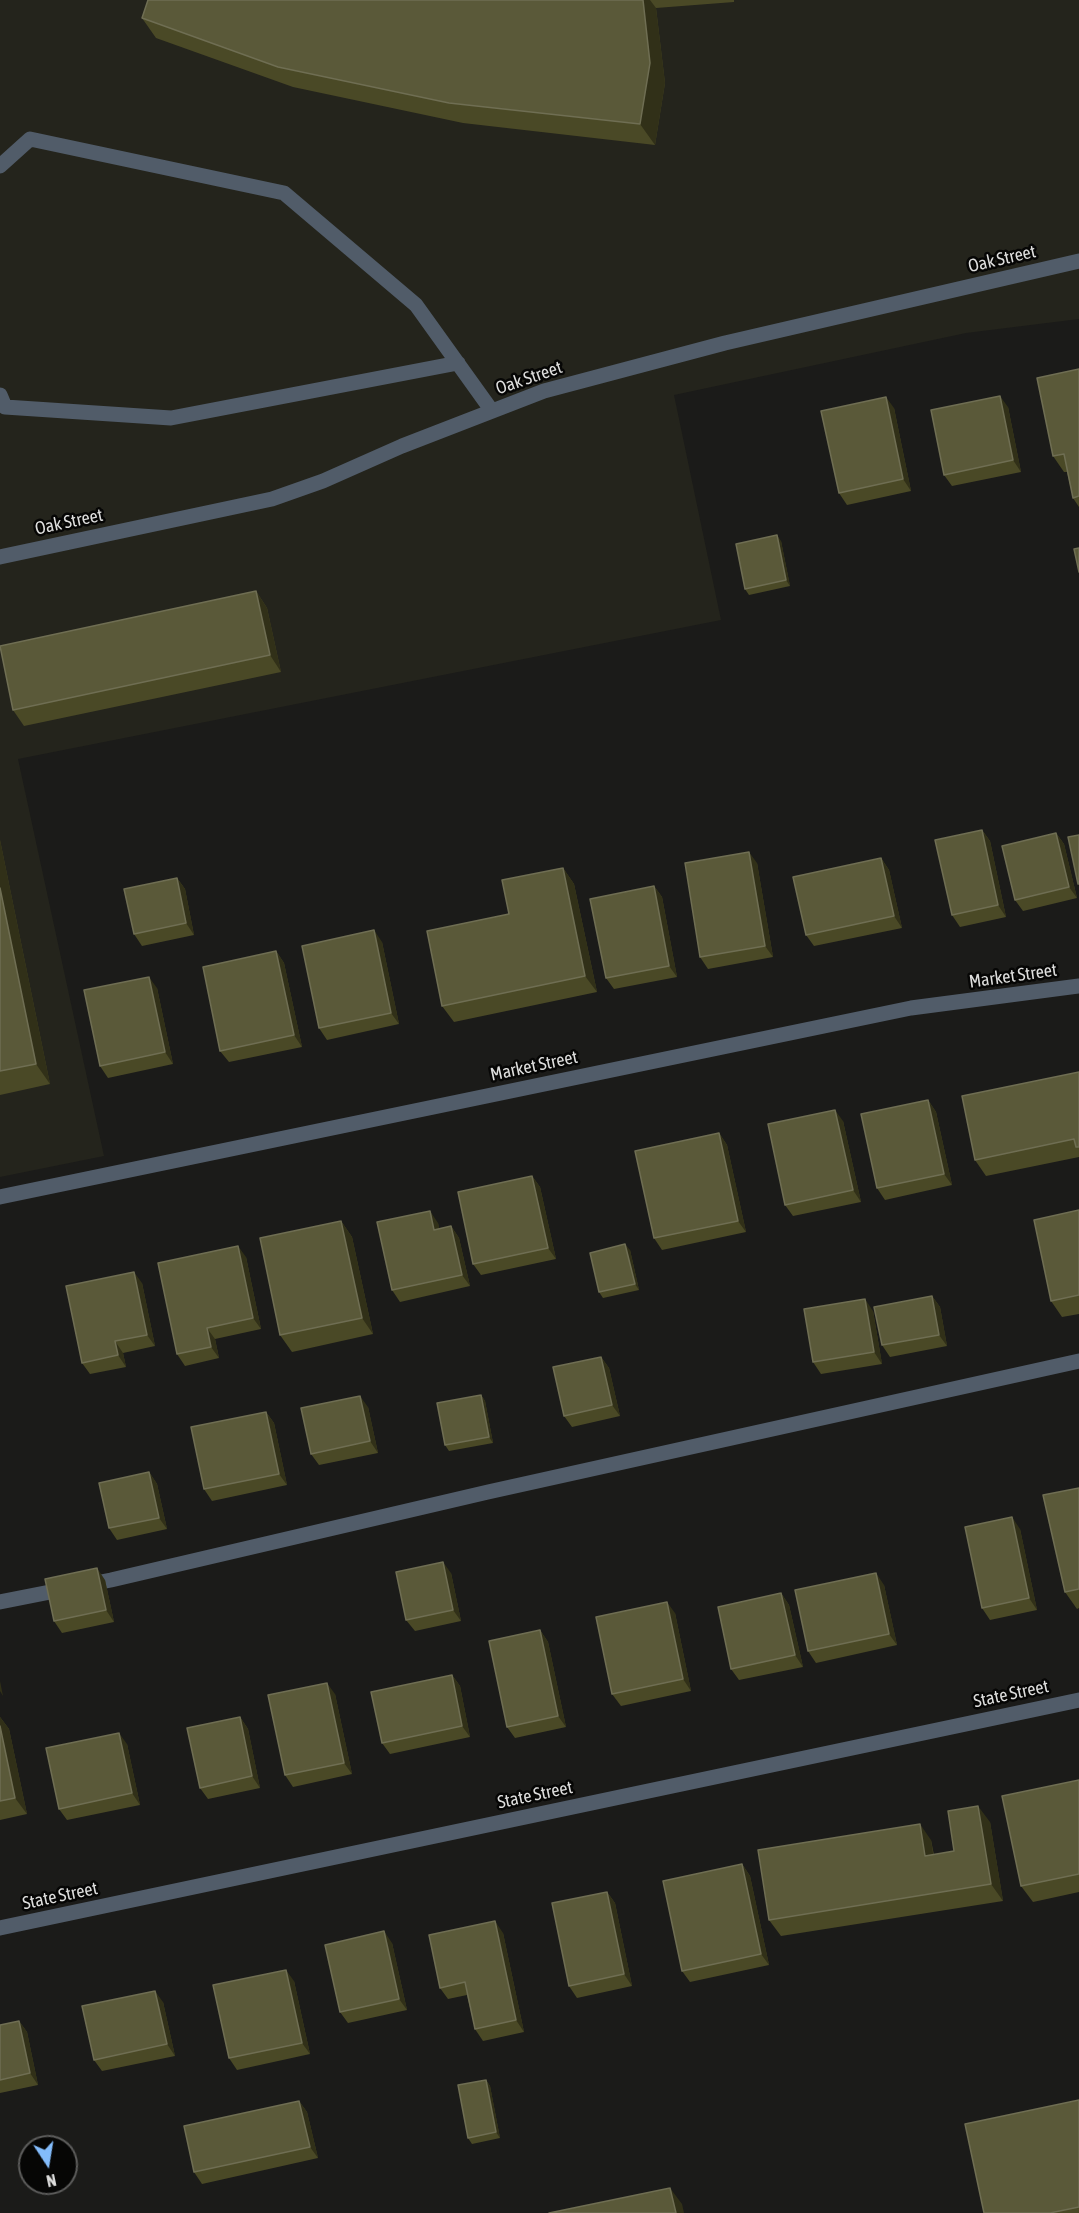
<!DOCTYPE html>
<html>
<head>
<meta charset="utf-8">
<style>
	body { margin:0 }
	#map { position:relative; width:1079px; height:2213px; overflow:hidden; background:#1b1b19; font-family:"Asap Condensed",sans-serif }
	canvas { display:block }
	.north { position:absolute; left:18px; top:2135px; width:60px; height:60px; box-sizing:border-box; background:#060605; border:2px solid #5c5c5b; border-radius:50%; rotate:168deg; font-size:16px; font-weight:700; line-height:24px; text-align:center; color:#dededd }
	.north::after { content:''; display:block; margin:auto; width:21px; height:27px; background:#83bcfb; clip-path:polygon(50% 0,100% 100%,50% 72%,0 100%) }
</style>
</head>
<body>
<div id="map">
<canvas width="1079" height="2213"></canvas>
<div class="north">N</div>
</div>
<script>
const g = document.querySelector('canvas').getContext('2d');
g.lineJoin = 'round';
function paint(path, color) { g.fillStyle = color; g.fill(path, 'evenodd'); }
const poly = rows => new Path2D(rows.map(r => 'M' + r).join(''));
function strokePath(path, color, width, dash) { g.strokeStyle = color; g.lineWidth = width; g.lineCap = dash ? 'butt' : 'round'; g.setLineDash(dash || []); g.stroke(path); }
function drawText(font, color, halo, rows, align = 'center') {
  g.font = font + ' "Asap Condensed",sans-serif'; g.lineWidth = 5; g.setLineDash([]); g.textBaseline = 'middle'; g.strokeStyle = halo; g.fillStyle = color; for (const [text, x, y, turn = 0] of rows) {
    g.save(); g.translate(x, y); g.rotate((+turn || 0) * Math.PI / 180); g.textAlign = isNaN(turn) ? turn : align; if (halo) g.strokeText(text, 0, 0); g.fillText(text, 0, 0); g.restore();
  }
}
const built = poly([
	[0,0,1079,0,1079,319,966,333,674,395,721,620,18,759,104,1156,0,1177]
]);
const minor = poly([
	[0,166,30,139,284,193,416,305,492,411],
	[0,395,5,407,171,418,458,363],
	[0,557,272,499,323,481,402,446,544,391,725,343,1079,261],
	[0,1197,911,1008,1079,986],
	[0,1602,111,1580,488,1492,1079,1361],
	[0,1928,1079,1700]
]);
const wall = poly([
	[148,0,734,0,734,2,656,8,665,83,655,145,463,123,293,87,156,38,142,18],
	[1079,369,1079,507,1073,498,1067,472,1064,472,1053,456],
	[1008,407,1021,472,952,486,944,475],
	[894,408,911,491,847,505,839,493],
	[781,541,790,586,749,595,745,589],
	[256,591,267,608,281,672,24,726,13,710],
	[982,830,990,841,1006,917,960,927,952,915],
	[1056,833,1064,844,1077,898,1023,911,1015,900],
	[0,840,50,1084,0,1095],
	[881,858,889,870,902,928,814,946,806,935],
	[757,863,773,957,708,969,700,957],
	[563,868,574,884,597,992,454,1022,442,1006,509,914],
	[177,878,185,889,194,935,142,946,134,934],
	[654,886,662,897,677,977,614,989,606,978],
	[382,942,399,1024,327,1040,319,1028],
	[276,951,284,963,302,1047,229,1062,220,1051],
	[157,988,173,1064,108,1078,100,1066],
	[1079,1072,1079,1157,986,1176,975,1160],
	[928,1100,936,1112,952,1185,885,1200,877,1188],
	[843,1121,861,1202,793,1216,785,1205],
	[719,1133,727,1145,746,1232,662,1250,654,1238],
	[532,1176,540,1187,556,1259,481,1275,473,1264],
	[1079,1210,1079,1314,1062,1317,1051,1301],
	[341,1221,352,1237,373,1334,292,1352,280,1335],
	[438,1223,439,1229,451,1226,459,1238,470,1286,400,1302,392,1290],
	[630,1250,639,1290,603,1298,599,1292],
	[246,1257,261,1329,215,1339,219,1358,185,1366,177,1354],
	[142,1283,155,1346,123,1353,126,1367,90,1374,82,1363],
	[932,1296,940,1307,947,1346,890,1357,882,1345],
	[873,1311,882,1364,821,1374,813,1362],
	[601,1357,609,1368,620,1416,572,1427,564,1416],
	[481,1395,485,1401,493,1443,449,1451,445,1445],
	[368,1407,378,1453,319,1465,311,1454],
	[266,1412,274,1423,287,1485,212,1501,204,1489],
	[149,1472,157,1484,167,1529,117,1540,109,1528],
	[1079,1488,1079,1608,1077,1609,1065,1592],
	[1020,1529,1037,1610,990,1620,982,1608],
	[451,1573,461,1621,415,1631,406,1620],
	[105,1580,114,1622,62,1633,54,1621],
	[884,1585,897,1645,816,1663,808,1651],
	[781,1593,789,1605,803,1667,739,1680,731,1669],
	[675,1613,691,1691,621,1706,612,1694],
	[540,1630,548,1642,566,1727,515,1738,507,1727],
	[452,1675,460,1686,470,1737,390,1754,382,1743],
	[335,1694,352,1774,293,1787,285,1775],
	[0,1717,9,1729,27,1814,0,1820],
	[240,1717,248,1729,260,1788,208,1799,200,1788],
	[127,1744,140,1805,67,1820,59,1809],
	[1079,1780,1079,1892,1033,1902,1021,1886],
	[990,1822,1003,1901,781,1936,769,1920,931,1840,934,1855,954,1851],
	[742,1864,750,1876,769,1965,690,1982,682,1971],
	[607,1892,615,1903,632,1986,577,1998,569,1986],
	[503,1933,524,2032,483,2041,475,2029,467,1995,448,1999,440,1988],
	[392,1943,407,2010,348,2023,340,2012],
	[294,1981,310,2054,237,2070,229,2058],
	[163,2002,175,2056,102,2071,94,2060],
	[19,2021,27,2032,38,2085,0,2093,0,2025],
	[486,2080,490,2086,500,2138,472,2144,468,2138],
	[1079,2100,1079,2213,984,2213],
	[299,2101,307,2112,318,2158,202,2184,194,2172]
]);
const shadedWall = poly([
	[643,0,650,0,656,8,665,83,655,145,640,124],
	[1000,396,1008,407,1021,472,1013,460],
	[886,397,894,408,911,491,903,479],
	[777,535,781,541,790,586,786,580],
	[256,591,267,608,281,672,270,655],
	[982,830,990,841,1006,917,998,905],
	[1056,833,1064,844,1077,898,1069,887],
	[0,840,50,1084,36,1064,0,888],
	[749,852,757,863,773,957,765,946],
	[881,858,889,870,902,928,894,916],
	[563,868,574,884,597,992,585,976],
	[177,878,185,889,194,935,186,923],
	[654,886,662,897,677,977,669,966],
	[374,930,382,942,399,1024,391,1013],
	[276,951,284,963,302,1047,294,1035],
	[149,977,157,988,173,1064,165,1052],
	[928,1100,936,1112,952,1185,944,1174],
	[835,1110,843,1121,861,1202,853,1190],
	[719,1133,727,1145,746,1232,738,1221],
	[532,1176,540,1187,556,1259,548,1248],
	[430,1211,438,1223,442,1241,434,1230],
	[341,1221,352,1237,373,1334,362,1318],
	[451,1226,459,1238,470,1286,462,1275],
	[625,1244,630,1250,639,1290,635,1284],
	[238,1246,246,1257,261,1329,253,1318],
	[134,1272,142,1283,155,1346,147,1335],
	[932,1296,940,1307,947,1346,939,1335],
	[865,1299,873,1311,882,1364,874,1352],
	[207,1328,215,1339,219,1358,211,1347],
	[115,1341,123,1353,126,1367,118,1355],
	[601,1357,609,1368,620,1416,612,1405],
	[481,1395,485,1401,493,1443,489,1437],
	[360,1396,368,1407,378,1453,370,1441],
	[266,1412,274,1423,287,1485,279,1474],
	[149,1472,157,1484,167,1529,159,1518],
	[1012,1517,1020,1529,1037,1610,1029,1598],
	[443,1562,451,1573,461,1621,453,1610],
	[97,1568,105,1580,114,1622,106,1610],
	[876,1573,884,1585,897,1645,889,1634],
	[781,1593,789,1605,803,1667,795,1655],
	[667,1602,675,1613,691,1691,683,1679],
	[540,1630,548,1642,566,1727,558,1716],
	[452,1675,460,1686,470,1737,462,1726],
	[0,1681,3,1696,0,1691],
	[327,1683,335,1694,352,1774,344,1763],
	[0,1717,9,1729,27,1814,15,1798,0,1726],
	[240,1717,248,1729,260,1788,252,1776],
	[119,1733,127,1744,140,1805,132,1793],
	[978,1806,990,1822,1003,1901,991,1884],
	[920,1824,931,1840,936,1872,925,1856],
	[742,1864,750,1876,769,1965,761,1954],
	[607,1892,615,1903,632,1986,624,1974],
	[495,1921,503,1933,524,2032,516,2020],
	[384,1931,392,1943,407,2010,399,1999],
	[286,1970,294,1981,310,2054,302,2043],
	[155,1991,163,2002,175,2056,167,2044],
	[19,2021,27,2032,38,2085,30,2073],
	[486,2080,490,2086,500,2138,496,2132],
	[299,2101,307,2112,318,2158,310,2147],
	[670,2188,682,2204,684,2213,676,2213]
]);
const building = poly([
	[148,0,643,0,650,63,640,124,449,103,278,67,142,18,148,0],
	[1079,369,1079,496,1073,498,1064,454,1053,456,1037,378,1079,369],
	[1000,396,1013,460,944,475,931,410,1000,396],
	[886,397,903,479,839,493,821,411,886,397],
	[777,535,786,580,745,589,736,544,777,535],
	[1079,548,1079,572,1074,549,1079,548],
	[256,591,270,655,13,710,0,646,256,591],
	[982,830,998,905,952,915,935,840,982,830],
	[1056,833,1069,887,1015,900,1002,846,1056,833],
	[1079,835,1079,884,1078,884,1068,837,1079,835],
	[749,852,765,946,700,957,685,863,749,852],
	[881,858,894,916,806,935,793,877,881,858],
	[563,868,585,976,442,1006,427,931,509,914,502,880,563,868],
	[177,878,186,923,134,934,124,889,177,878],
	[654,886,669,966,606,978,590,899,654,886],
	[0,888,36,1064,0,1071,0,888],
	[374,930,391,1013,319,1028,302,946,374,930],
	[276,951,294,1035,220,1051,203,967,276,951],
	[149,977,165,1052,100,1066,84,990,149,977],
	[1079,1072,1079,1147,1076,1147,1074,1139,975,1160,962,1096,1079,1072],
	[928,1100,944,1174,877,1188,861,1114,928,1100],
	[835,1110,853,1190,785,1205,768,1124,835,1110],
	[719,1133,738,1221,654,1238,635,1151,719,1133],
	[532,1176,548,1248,473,1264,458,1192,532,1176],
	[1079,1210,1079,1295,1051,1301,1034,1220,1079,1210],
	[430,1211,434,1230,451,1226,462,1275,392,1290,377,1222,430,1211],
	[341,1221,362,1318,280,1335,260,1238,341,1221],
	[625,1244,635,1284,599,1292,590,1253,625,1244],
	[238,1246,253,1318,207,1328,211,1347,177,1354,158,1263,238,1246],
	[134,1272,147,1335,115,1341,118,1355,82,1363,66,1286,134,1272],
	[932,1296,939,1335,882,1345,874,1307,932,1296],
	[865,1299,874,1352,813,1362,804,1309,865,1299],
	[601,1357,612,1405,564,1416,553,1367,601,1357],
	[481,1395,489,1437,445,1445,437,1403,481,1395],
	[360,1396,370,1441,311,1454,301,1408,360,1396],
	[266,1412,279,1474,204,1489,191,1427,266,1412],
	[149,1472,159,1518,109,1528,99,1483,149,1472],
	[1079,1488,1079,1589,1065,1592,1043,1495,1079,1488],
	[1012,1517,1029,1598,982,1608,965,1527,1012,1517],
	[443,1562,453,1610,406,1620,396,1572,443,1562],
	[97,1568,106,1610,54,1621,45,1579,97,1568],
	[876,1573,889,1634,808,1651,795,1590,876,1573],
	[781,1593,795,1655,731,1669,718,1607,781,1593],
	[667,1602,683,1679,612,1694,596,1617,667,1602],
	[540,1630,558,1716,507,1727,489,1641,540,1630],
	[452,1675,462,1726,382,1743,371,1692,452,1675],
	[327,1683,344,1763,285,1775,268,1695,327,1683],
	[240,1717,252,1776,200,1788,187,1728,240,1717],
	[0,1726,15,1798,0,1801,0,1726],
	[119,1733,132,1793,59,1809,46,1748,119,1733],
	[1079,1780,1079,1874,1021,1886,1002,1796,1079,1780],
	[978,1806,991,1884,769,1920,758,1850,920,1824,925,1856,954,1851,948,1811,978,1806],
	[742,1864,761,1954,682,1971,663,1881,742,1864],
	[607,1892,624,1974,569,1986,552,1903,607,1892],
	[495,1921,516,2020,475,2029,465,1982,440,1988,429,1935,495,1921],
	[384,1931,399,1999,340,2012,325,1945,384,1931],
	[286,1970,302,2043,229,2058,213,1985,286,1970],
	[155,1991,167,2044,94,2060,82,2006,155,1991],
	[19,2021,30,2073,0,2080,0,2025,19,2021],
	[486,2080,496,2132,468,2138,458,2085,486,2080],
	[1079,2100,1079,2207,1050,2213,984,2213,965,2124,1079,2100],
	[299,2101,310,2147,194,2172,184,2126,299,2101],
	[670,2188,676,2213,549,2213,670,2188]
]);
const streetNames = [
	["Oak Street",1002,259,-13],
	["Oak Street",529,378,-19],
	["Oak Street",69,522,-12],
	["Market Street",1013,976,-8],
	["Market Street",534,1066,-12],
	["State Street",1011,1694,-12],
	["State Street",535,1795,-12],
	["State Street",60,1896,-12]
];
paint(built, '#24241c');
strokePath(minor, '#515c69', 15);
paint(wall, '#4a4926');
paint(shadedWall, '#313018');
paint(building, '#5a5939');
strokePath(building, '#6f6e53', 1.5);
drawText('18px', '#dededd', '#060605', streetNames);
</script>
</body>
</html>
